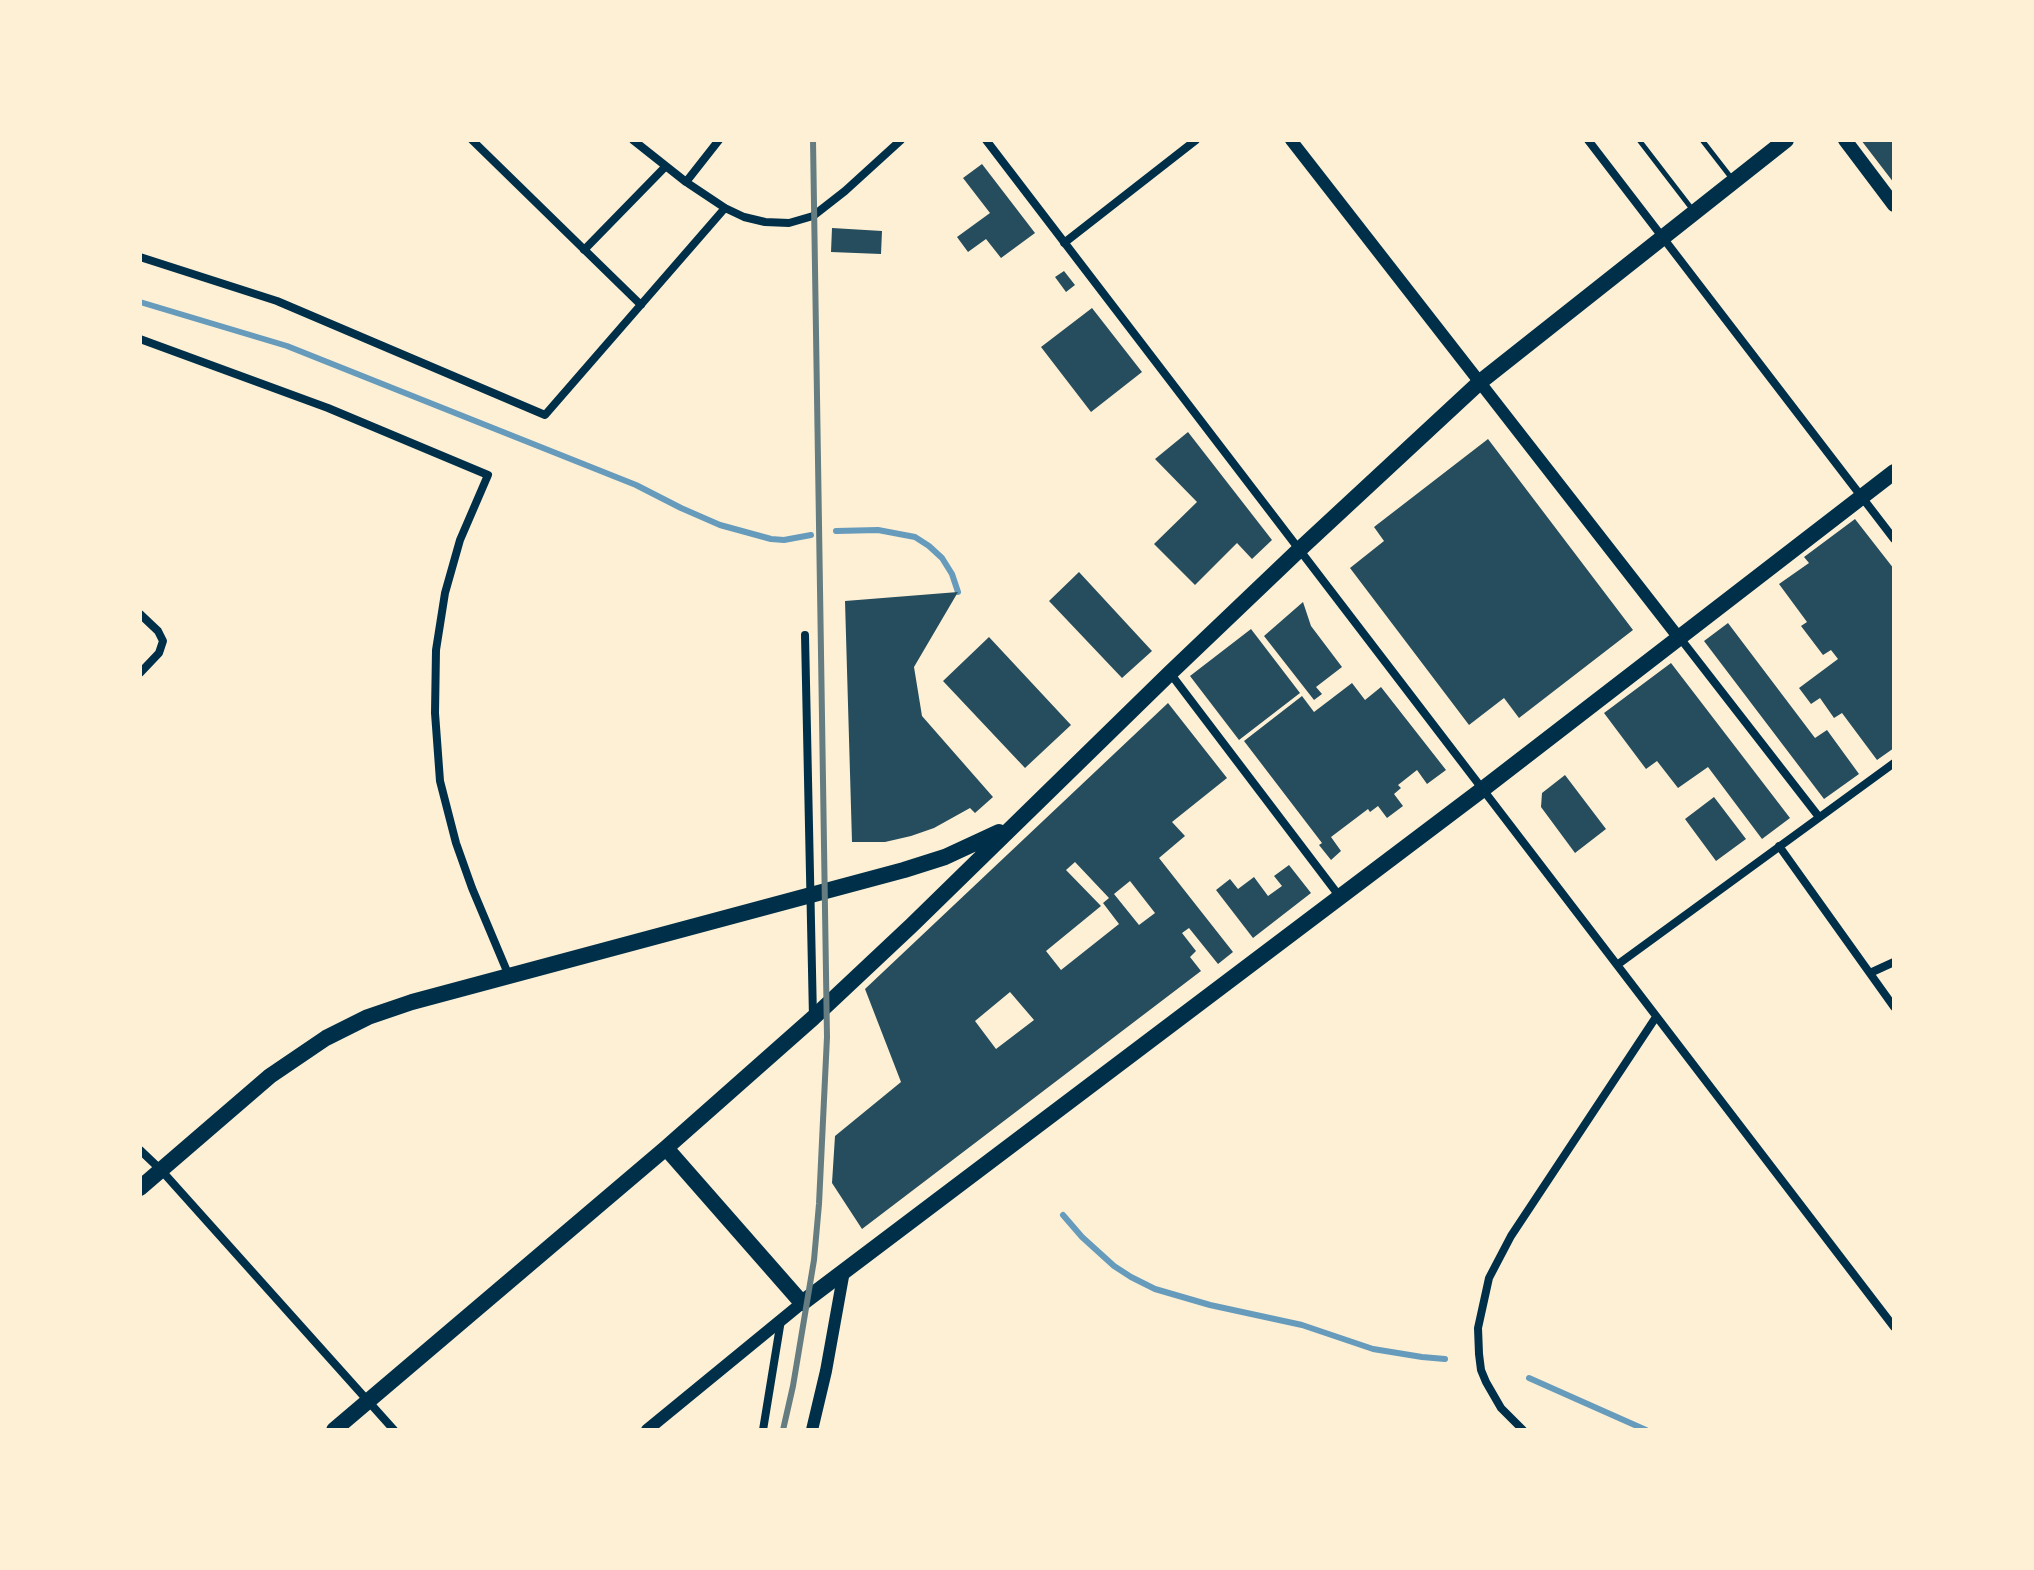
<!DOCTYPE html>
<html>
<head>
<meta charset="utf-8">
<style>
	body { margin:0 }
	#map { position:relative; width:2034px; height:1570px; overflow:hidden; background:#fdf0d5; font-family:"Sofia Sans Condensed",sans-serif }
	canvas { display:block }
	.frame { position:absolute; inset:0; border:142px solid #fdf0d5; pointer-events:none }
</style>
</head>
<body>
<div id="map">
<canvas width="2034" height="1570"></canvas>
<div class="frame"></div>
</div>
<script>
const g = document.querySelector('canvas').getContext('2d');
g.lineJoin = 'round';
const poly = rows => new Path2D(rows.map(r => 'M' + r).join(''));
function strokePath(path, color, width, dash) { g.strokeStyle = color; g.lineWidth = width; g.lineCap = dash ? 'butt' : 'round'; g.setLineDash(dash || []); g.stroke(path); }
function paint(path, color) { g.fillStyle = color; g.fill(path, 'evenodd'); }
const stream = poly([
	[140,302,287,346,636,485,681,508,720,525,771,539,784,540,811,535],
	[836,531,878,530,915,537,929,546,942,558,952,574,958,592],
	[1063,1215,1082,1237,1114,1266,1131,1277,1155,1289,1210,1305,1302,1325,1373,1349,1422,1357,1445,1359],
	[1529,1378,1646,1430]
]);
const building = poly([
	[1861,140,1894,140,1894,183],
	[982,164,1035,233,1001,258,986,239,968,252,957,237,990,213,963,178],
	[832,228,882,231,881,254,831,252],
	[1064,271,1075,285,1066,292,1055,277],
	[1092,308,1142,372,1091,412,1041,347],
	[1188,432,1272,540,1252,559,1237,543,1195,585,1154,544,1197,502,1155,459],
	[1488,439,1633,630,1519,718,1504,698,1469,725,1350,568,1384,541,1374,527],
	[1855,519,1894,569,1894,748,1877,760,1842,713,1834,718,1820,698,1811,704,1799,688,1838,659,1831,650,1823,655,1801,626,1807,622,1779,584,1809,563,1804,557],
	[1079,572,1152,651,1122,678,1049,601],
	[958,592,914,667,922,716,993,797,975,813,970,808,934,828,911,836,885,842,852,842,845,601],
	[1303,602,1311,626,1342,667,1316,687,1322,694,1314,700,1264,636],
	[1728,623,1815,738,1827,730,1859,774,1824,799,1704,641],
	[1251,629,1300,693,1239,740,1190,676],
	[989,637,1071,725,1025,768,943,681],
	[1671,663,1790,818,1762,839,1708,767,1678,788,1657,761,1646,769,1604,713],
	[1352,683,1365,700,1381,687,1446,770,1427,784,1417,770,1398,785,1401,788,1394,794,1403,806,1387,818,1378,806,1370,812,1368,809,1331,837,1341,851,1331,860,1319,845,1322,843,1244,741,1302,696,1314,712],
	[1168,703,1227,778,1172,822,1185,836,1159,858,1233,952,1218,964,1189,928,1182,933,1196,951,1190,957,1201,971,862,1229,832,1183,835,1136,901,1082,865,989],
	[1075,862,1109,898,1103,903,1119,924,1061,970,1046,951,1101,906,1066,870],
	[1130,881,1155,913,1139,925,1114,894],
	[1010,992,1034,1020,996,1049,975,1021],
	[1565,775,1606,829,1575,853,1541,807,1542,793],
	[1714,797,1746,839,1716,861,1685,819],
	[1289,865,1311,893,1253,938,1216,890,1230,879,1238,889,1254,877,1268,896,1282,886,1274,876]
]);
const service = poly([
	[1639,140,1692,209],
	[1702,140,1733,180]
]);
const minor = poly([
	[472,140,641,305],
	[633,140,686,182,725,208,744,217,765,222,789,223,813,216,845,191,901,140],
	[986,140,1894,1327],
	[1588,140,1894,539],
	[686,182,719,140],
	[1064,243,1196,140],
	[584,250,666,166],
	[140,257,277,301,545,415,725,208],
	[140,339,328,408,488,475,460,540,445,593,436,650,435,713,440,781,456,843,472,888,509,976],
	[140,614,158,631,163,641,159,653,140,673],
	[805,635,813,1018],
	[1680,638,1819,817],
	[1170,673,1340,897],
	[1779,846,1894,1007],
	[1617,965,1894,763],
	[1870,973,1894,962],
	[140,1150,161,1170,394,1430],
	[763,1430,781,1320],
	[1523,1430,1501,1408,1486,1382,1481,1370,1479,1354,1478,1328,1489,1278,1511,1236,1656,1017]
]);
const tertiary = poly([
	[1291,140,1679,638],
	[647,1430,802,1303],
	[812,1430,826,1371,844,1271]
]);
const secondary = poly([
	[1845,140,1894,205]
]);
const primary = poly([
	[666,1148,802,1303,1483,789,1894,472],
	[140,1188,270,1076,326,1038,368,1017,412,1002,904,870,945,857,999,832],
	[334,1430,666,1148,813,1018,912,925,1170,673,1300,549,1480,382,1786,140]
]);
const rail = poly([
	[783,1430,793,1386,814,1260,819,1204,827,1037,813,140]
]);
strokePath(stream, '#669bbc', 6);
paint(building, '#264d5e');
strokePath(service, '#003049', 5);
strokePath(minor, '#003049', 8);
strokePath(tertiary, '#003049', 12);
strokePath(secondary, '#003049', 14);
strokePath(primary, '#003049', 16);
strokePath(rail, '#657d81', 6);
</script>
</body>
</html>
